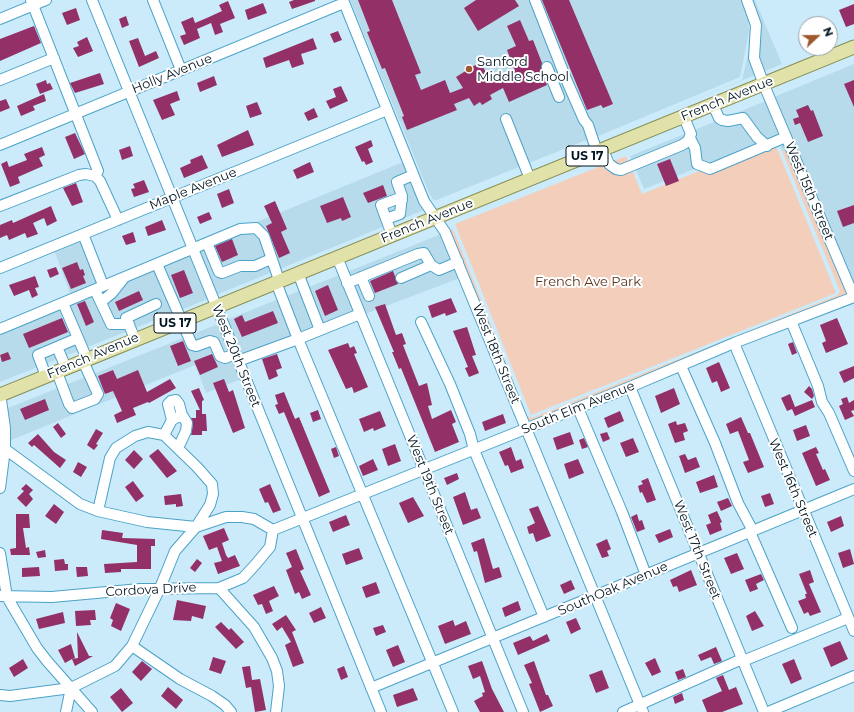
<!DOCTYPE html>
<html>
<head>
<meta charset="utf-8">
<style>
	body { margin:0 }
	#map { position:relative; width:854px; height:712px; overflow:hidden; background:#cbebfb; font-family:Montserrat,sans-serif }
	canvas { display:block }
	.north { position:absolute; left:798px; top:16px; width:40px; height:40px; box-sizing:border-box; background:#fff; border:1px solid #99a1a6; border-radius:50%; rotate:68deg; font-size:11px; font-weight:700; line-height:16px; text-align:center; color:#001520 }
	.north::after { content:''; display:block; margin:auto; width:14px; height:18px; background:#9e582e; clip-path:polygon(50% 0,100% 100%,50% 72%,0 100%) }
</style>
</head>
<body>
<div id="map">
<canvas width="854" height="712"></canvas>
<div class="north">N</div>
</div>
<script>
const g = document.querySelector('canvas').getContext('2d');
g.lineJoin = 'round';
function paint(path, color) { g.fillStyle = color; g.fill(path, 'evenodd'); }
const poly = rows => new Path2D(rows.map(r => 'M' + r).join(''));
function strokePath(path, color, width, dash) { g.strokeStyle = color; g.lineWidth = width; g.lineCap = dash ? 'butt' : 'round'; g.setLineDash(dash || []); g.stroke(path); }
function drawText(font, color, halo, rows, align = 'center') {
  g.font = font + ' Montserrat,sans-serif'; g.lineWidth = 4; g.setLineDash([]); g.textBaseline = 'middle'; g.strokeStyle = halo; g.fillStyle = color; for (const [text, x, y, turn = 0] of rows) {
    g.save(); g.translate(x, y); g.rotate((+turn || 0) * Math.PI / 180); g.textAlign = isNaN(turn) ? turn : align; if (halo) g.strokeText(text, 0, 0); g.fillText(text, 0, 0); g.restore();
  }
}
const built = poly([
	[350,0,532,0,589,139,434,201,429,193],
	[539,0,742,0,748,15,749,32,740,77,596,137],
	[746,0,755,0,782,64,660,114,742,80,753,33],
	[854,64,854,286,774,97],
	[766,101,786,150,782,151,777,139,773,138,644,189,630,156],
	[403,162,419,203,424,210,216,295,196,247],
	[441,234,460,278,365,314,347,272],
	[88,236,108,284,188,251,208,299,0,382,0,328,72,299,54,250],
	[339,275,356,317,243,361,226,320],
	[218,324,241,379,206,393,195,365,9,441,8,408]
]);
const green = poly([
	[774,141,836,293,531,415,455,224,626,156,642,194],
	[786,150,848,295,529,423,449,230,453,229,527,416,532,418,838,295,840,291,782,151]
]);
const building = poly([
	[294,0,315,0,315,1,292,9,289,2],
	[358,0,392,0,421,73,415,75,421,90,445,80,450,93,463,88,456,77,480,62,491,81,515,71,507,50,516,46,507,26,520,20,529,41,533,40,542,63,541,69,547,85,509,102,503,88,490,95,492,99,482,105,480,102,474,106,469,98,454,104,457,110,407,130,402,117,404,116,385,68,382,69,367,32,370,31],
	[476,0,515,0,519,6,478,31,464,8],
	[542,0,569,0,613,104,603,108,601,105,587,110],
	[228,1,235,18,220,24,223,32,215,35,211,23,197,29,200,38,184,45,180,36,186,34,181,22,193,17,195,23,209,17,222,11,219,5],
	[263,3,267,13,248,20,245,10],
	[854,4,854,24,846,27,839,10],
	[76,8,80,20,67,25,62,13],
	[126,16,129,25,122,28,119,19],
	[34,26,41,43,0,61,0,39],
	[338,31,342,40,334,43,330,34],
	[87,37,93,51,78,57,73,48,79,46,77,42],
	[138,38,145,56,156,51,159,58,139,67,129,41],
	[313,38,317,49,301,54,304,64,292,68,289,60,266,68,263,58],
	[100,73,104,84,75,93,70,83],
	[214,76,217,85,200,92,197,83],
	[46,80,47,84,50,83,53,89,40,94,36,84],
	[854,80,854,107,844,84],
	[341,86,348,101,330,109,326,101,336,97,333,89],
	[177,91,180,100,170,104,175,115,162,120,153,100],
	[44,94,46,101,33,106,35,110,21,116,17,106],
	[6,99,10,108,0,112,0,101],
	[257,102,262,114,250,118,246,106],
	[808,105,811,111,813,110,823,136,808,142,800,123,795,125,793,119,799,117,796,110],
	[314,108,318,117,308,121,304,113],
	[248,130,254,145,222,157,217,145],
	[75,133,85,154,74,159,65,137],
	[371,140,373,146,368,149,373,162,366,165,364,161,362,162,355,147],
	[130,146,133,156,122,160,119,150],
	[42,147,45,155,39,158,43,166,18,177,20,183,10,187,1,164,7,161,9,167,27,160,24,154],
	[202,155,208,168,184,178,180,168,191,163,190,160],
	[670,159,679,181,666,186,657,164],
	[310,162,314,172,297,179,293,170],
	[144,180,149,192,134,197,131,189,135,188,133,184],
	[76,183,83,202,72,206,63,188],
	[383,185,387,196,368,203,363,193],
	[229,189,234,203,222,208,217,194],
	[343,197,351,217,342,221,341,218,327,223,320,206],
	[275,201,287,229,281,232,290,253,279,258,266,226,272,223,264,206],
	[854,205,854,223,843,227,837,211],
	[51,206,57,221,47,226,44,218,33,223,38,234,27,238,25,233,9,240,7,235,0,238,0,225,12,220,13,223],
	[209,212,212,219,200,224,197,217],
	[162,220,166,230,148,236,145,227],
	[133,232,136,242,126,245,122,236],
	[232,239,238,255,222,262,215,246],
	[77,262,80,270,83,269,85,275,83,276,86,283,71,289,62,268],
	[56,267,59,274,50,278,47,270],
	[184,270,193,293,180,298,171,275],
	[393,271,398,284,375,293,370,281],
	[35,276,39,287,35,288,38,295,32,298,29,290,14,296,9,285],
	[328,285,338,310,325,316,315,291],
	[139,291,143,300,119,311,115,302],
	[451,298,457,312,446,316,445,313,432,318,428,306],
	[85,301,94,322,86,326,77,304],
	[385,304,396,335,402,333,406,344,403,345,419,386,427,383,432,405,428,406,432,419,451,410,456,422,452,424,459,442,435,452,401,368,399,369,392,352,394,352,375,307],
	[273,311,278,323,242,337,234,319,242,315,245,322],
	[62,318,68,332,29,348,23,334],
	[837,318,848,344,826,353,822,343,826,341,820,325],
	[467,327,476,355,472,356,479,373,469,377,465,368,468,367,453,331],
	[183,341,191,361,178,366,170,346],
	[793,342,797,353,792,355,788,344],
	[348,343,350,348,354,346,357,353,354,354,368,387,354,393,352,387,346,389,328,350],
	[8,352,11,359,2,362,0,355],
	[212,354,218,367,200,375,194,361],
	[277,354,282,368,276,370,278,376,269,380,262,359],
	[719,362,730,388,721,392,717,381,712,383,706,368],
	[854,366,854,378,844,383,839,372],
	[113,370,117,379,138,370,147,392,170,379,176,388,149,403,148,402,133,408,136,415,117,423,114,415,122,411,113,391,105,394,98,376],
	[224,379,229,392,233,390,245,428,233,433,213,383],
	[809,386,812,389,814,396,812,399,804,392],
	[199,388,204,400,202,401,202,414,206,414,207,431,202,431,202,435,191,435,193,424,191,418,196,418,196,410,200,410,191,391],
	[674,388,680,404,661,413,655,396],
	[284,392,295,419,299,417,330,492,319,497,284,412,279,414,275,405,278,404,275,395],
	[790,394,795,407,812,400,815,407,795,416,792,409,787,411,781,398],
	[847,397,849,403,854,400,854,410,851,411,854,416,845,420,839,406,843,404,841,399],
	[45,399,49,410,25,420,20,409],
	[318,410,321,419,313,422,310,413],
	[380,411,386,426,374,431,373,428,364,432,359,419],
	[620,411,624,421,608,428,604,418],
	[503,414,506,423,485,431,482,422],
	[741,417,748,433,750,433,764,467,748,473,743,462,749,460,738,431,730,434,726,424],
	[676,421,677,425,685,423,688,431,683,433,685,440,675,443,668,424],
	[58,423,66,434,61,438,53,427],
	[806,425,810,436,797,441,793,430],
	[96,429,103,433,96,444,98,445,94,450,87,445],
	[570,432,574,444,557,450,553,438],
	[607,432,610,439,603,442,600,434],
	[38,434,54,452,66,460,60,468,34,445,32,447,28,443],
	[584,438,588,447,582,449,579,440],
	[633,438,639,452,626,457,620,443],
	[395,444,401,461,388,466,382,449],
	[336,447,339,456,334,458,331,449],
	[511,447,516,461,521,459,524,468,511,473,508,465,505,466,499,452],
	[816,447,819,453,816,454,823,470,825,469,830,480,816,486,802,453],
	[158,449,177,471,167,478,149,456],
	[134,450,143,459,134,469,125,460],
	[685,454,688,460,696,457,700,467,685,473,679,456],
	[373,459,378,470,363,476,359,466],
	[578,459,584,473,569,479,564,464],
	[78,462,87,467,81,477,73,472],
	[457,473,459,479,447,485,444,478],
	[714,475,718,487,700,493,696,482],
	[648,478,656,500,647,503,642,492,640,493,638,486,643,484,641,481],
	[133,481,144,496,136,502,125,487],
	[26,484,33,490,29,494,33,499,26,507,17,498,24,491,21,489],
	[270,484,281,510,273,513,268,502,265,503,259,489],
	[465,492,471,510,477,508,481,518,463,525,453,497],
	[770,493,774,504,765,507,761,496],
	[181,494,183,506,176,507,176,504,165,505,164,496],
	[413,497,424,516,408,523,399,503],
	[728,498,732,506,721,511,717,502],
	[54,504,64,512,56,524,45,516],
	[538,506,551,536,536,542,533,533,529,534,527,527,535,523,529,509],
	[717,511,722,522,720,523,722,530,710,535,706,525,711,523,708,515],
	[16,514,29,514,30,528,23,528,26,548,29,547,30,555,11,555,10,549,16,548],
	[637,514,639,521,642,520,645,529,637,532,631,517],
	[346,515,350,525,333,532,329,522],
	[841,516,844,526,831,532,827,522],
	[224,528,229,540,222,543,226,555,228,558,235,555,240,566,218,574,214,563,222,561,217,547,209,550,203,536],
	[670,529,673,537,659,543,655,535],
	[102,530,123,533,122,538,155,539,155,546,151,546,151,569,121,569,121,572,105,573,104,564,137,562,137,545,101,539],
	[484,538,493,569,499,567,502,577,485,583,477,551,474,552,471,543],
	[607,539,611,549,607,551,609,556,602,558,596,544],
	[359,548,363,559,346,565,342,554],
	[296,549,304,569,300,571,311,595,302,599,299,592,295,594,286,570,292,567,286,553],
	[850,549,854,564,843,568,838,553],
	[45,550,46,557,38,558,36,552],
	[737,553,744,569,731,574,724,558],
	[64,559,65,564,68,564,68,570,55,571,54,560],
	[197,559,202,563,195,572,190,568],
	[39,567,40,576,22,577,22,568],
	[76,567,87,567,88,576,77,577],
	[691,570,697,585,679,592,677,586,673,587,670,580],
	[810,570,814,582,809,584,821,612,810,616,808,612,804,614,798,601,806,598,805,594,807,594,799,574],
	[761,574,764,580,756,584,758,589,750,592,745,580],
	[571,580,575,589,564,594,560,585],
	[376,582,380,593,366,598,362,587],
	[274,586,279,596,269,601,273,611,266,614,262,604,258,605,253,595],
	[177,600,206,606,203,619,192,616,191,621,173,620],
	[518,601,521,610,505,617,502,608],
	[116,603,130,609,121,631,111,626,113,620,110,618],
	[321,607,326,618,314,623,309,613],
	[95,610,96,620,90,620,91,625,76,626,75,611],
	[755,611,764,626,752,631,746,616],
	[63,612,65,623,39,629,36,619],
	[286,615,296,630,292,632,304,663,293,667,285,645,291,642,282,627,277,631,272,624],
	[576,618,581,629,571,634,566,622],
	[453,620,455,626,466,621,471,634,445,644,438,626],
	[221,622,229,630,231,628,244,642,236,649,215,627],
	[383,625,386,632,376,636,373,628],
	[77,632,89,656,93,656,75,666,72,659,65,663,58,650,71,644,75,658,72,659,78,658],
	[547,634,550,641,518,655,513,643,530,636,533,641],
	[840,641,848,659,831,667,823,648],
	[398,645,405,662,393,667,386,650],
	[716,647,722,661,714,664,711,657,701,661,698,655],
	[213,657,226,661,221,674,209,670],
	[655,658,661,672,652,676,645,663],
	[23,659,28,668,14,677,9,668],
	[794,659,802,679,791,684,782,664],
	[142,661,152,669,141,681,132,672],
	[482,661,492,689,504,712,480,712,474,701,483,696,482,693,485,692,480,676,473,679,468,666],
	[534,661,546,695,548,695,553,706,540,712,529,684,532,683,524,665],
	[250,666,252,680,260,679,266,710,255,712,251,687,246,688,242,667],
	[344,666,348,677,341,680,337,669],
	[683,669,686,677,678,680,675,672],
	[602,670,609,688,596,693,589,675],
	[723,675,729,690,736,687,743,704,722,712,707,712,702,700,722,691,716,678],
	[168,687,183,700,176,709,161,696],
	[121,688,133,703,122,712,110,697],
	[413,688,418,700,397,707,393,695],
	[682,693,684,700,675,704,673,697]
]);
const minor = poly([
	[31,0,98,171,95,176],
	[92,0,381,712],
	[153,0,181,70],
	[343,0,424,201,445,232,643,712],
	[535,0,566,79,584,120,588,125,597,152],
	[747,0,756,25,754,58,764,85,854,297],
	[0,19,46,0],
	[547,67,559,97],
	[0,80,54,58],
	[713,105,719,118,722,120,728,121,743,118,757,137,767,146],
	[506,119,530,179],
	[690,138,695,148,697,164,710,169,786,137],
	[0,145,344,3],
	[603,150,609,164,616,169,621,170,682,145,688,141,691,134,684,117],
	[0,206,79,175,86,174,95,176,100,181,118,220],
	[386,219,400,214,402,196,397,182,413,175],
	[83,234,101,280],
	[392,235,381,205,397,199,402,200],
	[207,243,219,272,222,273,240,266,255,266,271,259],
	[337,257,523,712],
	[157,264,192,345,196,346,210,341,214,342,220,356,225,358,235,354],
	[0,268,387,110],
	[298,273,320,330],
	[361,277,369,296],
	[401,278,431,265],
	[347,283,418,254,424,253,431,265,439,270,458,262],
	[95,290,111,324,129,324],
	[101,302,112,293,124,278],
	[63,303,87,359],
	[360,314,298,339,453,712],
	[791,321,818,386,822,402,829,413,854,471],
	[421,322,450,384,470,434,474,450,544,617],
	[0,329,240,229,256,228,264,236,279,280],
	[135,339,126,318,156,304],
	[734,343,854,631],
	[57,347,66,368],
	[238,361,298,339,276,282],
	[681,366,715,443,738,503,753,531],
	[57,372,69,404,72,408,95,399,98,394,83,361],
	[46,376,38,355,78,338],
	[630,387,764,712],
	[0,393,5,428,5,449,0,488],
	[578,408,622,512,646,575],
	[172,420,168,404,171,401,176,400,179,404,182,415],
	[164,435,172,420,182,415,187,423,186,431,178,448],
	[5,449,80,504,98,511,147,522,196,527,210,505,213,494,212,484,197,467,164,435,148,432,135,436,116,448,110,458,98,511],
	[750,532,792,628],
	[0,553,7,597,37,648,47,661,92,712],
	[219,588,254,627,272,658,277,671,279,686,276,712],
	[0,596,52,597,140,589,219,588,243,578,255,565,270,547,273,530],
	[132,646,180,679,212,696,225,705,231,712],
	[743,661,848,618],
	[371,688,854,489],
	[0,695,10,696,71,688,115,666,132,646,160,588,175,551,196,527,226,517,242,517,254,519,273,530,630,387,734,343,854,297],
	[66,712,71,688],
	[623,712,742,659],
	[768,712,854,676]
]);
const major = poly([
	[0,395,854,47]
]);
const markers = [
	[469,69,4,"#9e582e"]
];
const shields = [
	[587,156,42],
	[175,323,42]
];
const shieldNames = [
	["US 17",587,156],
	["US 17",175,323]
];
const poiNames = [
	["Sanford",477,62],
	["Middle School",477,77]
];
const streetNames = [
	["Holly Avenue",172,74,-22],
	["French Avenue",727,99,-22],
	["Maple Avenue",193,189,-22],
	["West 15th Street",809,191,67],
	["French Avenue",427,221,-22],
	["West 18th Street",496,354,68],
	["French Avenue",93,356,-23],
	["West 20th Street",236,356,68],
	["South Elm Avenue",578,408,-22],
	["West 19th Street",430,485,68],
	["West 16th Street",793,488,67],
	["West 17th Street",697,550,68],
	["SouthOak Avenue",613,589,-23],
	["Cordova Drive",151,590,-3]
];
const parkNames = [
	["French Ave Park",588,282]
];
paint(built, '#b8dbec');
paint(green, '#f3ceba');
paint(building, '#923067');
strokePath(minor, '#4ba2c7', 12);
strokePath(major, '#858d54', 15);
strokePath(minor, '#fff', 10);
strokePath(major, '#e1e2a9', 13);
for (const [x, y, r, color] of markers) { const dot = new Path2D(); dot.arc(x, y, r, 0, 2 * Math.PI); g.fillStyle = color; g.fill(dot); strokePath(dot, '#fff', 1.5); }
for (const [x, y, w] of shields) { const box = new Path2D(); box.roundRect(x - w / 2, y - 10, w, 20, 3); g.fillStyle = '#fff'; g.fill(box); strokePath(box, '#001520', 1); }
drawText('bold 12px', '#001520', null, shieldNames);
drawText('13px', '#001520', '#fff', poiNames, 'left');
drawText('13px', '#001520', '#fff', streetNames);
drawText('13px', '#593018', '#fff', parkNames);
</script>
</body>
</html>
